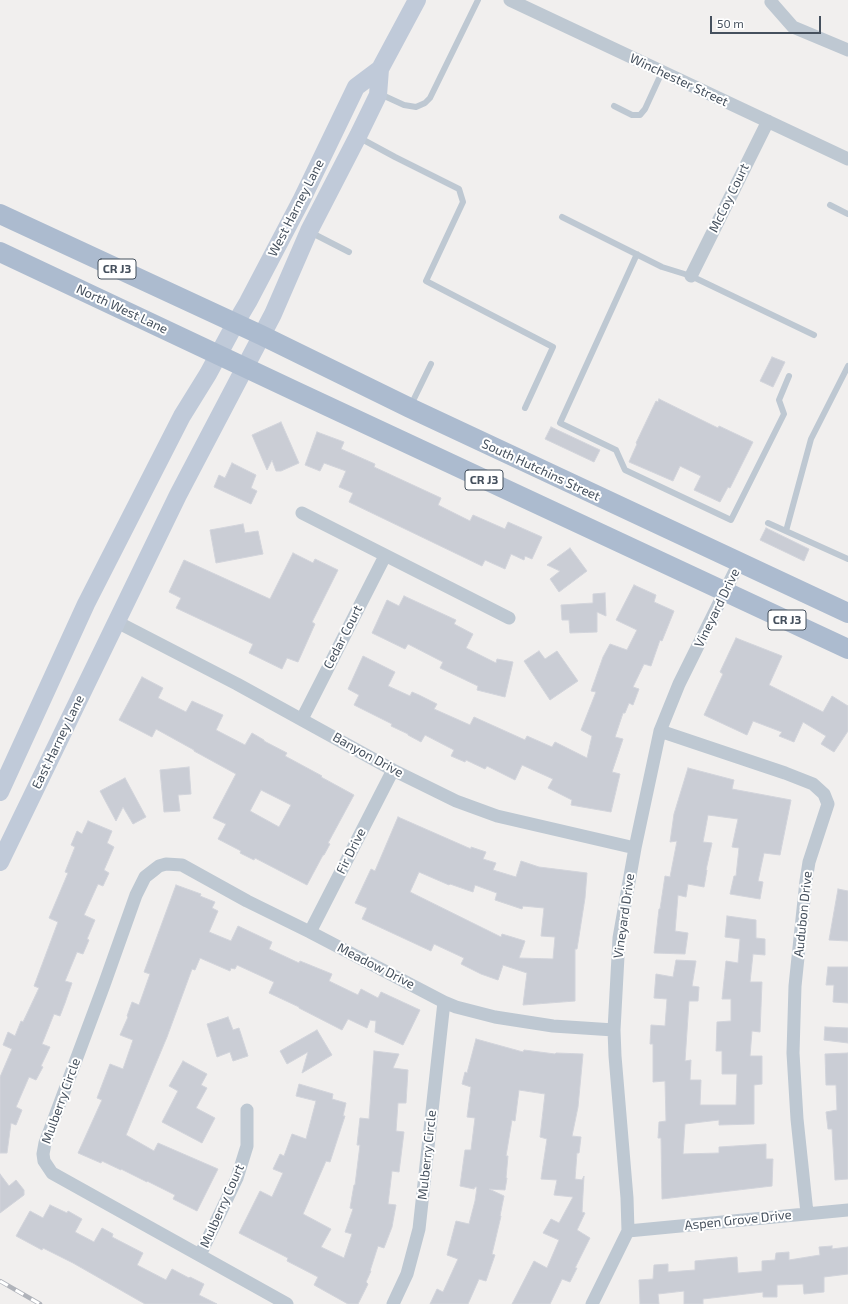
<!DOCTYPE html>
<html>
<head>
<meta charset="utf-8">
<style>
	body { margin:0 }
	#map { position:relative; width:848px; height:1304px; overflow:hidden; background:#f1efee; font-family:"Exo 2",sans-serif }
	canvas { display:block }
	.scale { position:absolute; left:710px; top:16px; width:111px; height:18px; box-sizing:border-box; border:2px solid #45505d; border-top:0; padding-left:5px; font-size:12px; line-height:14px; white-space:nowrap; color:#45505d; -webkit-text-stroke:3px #fff; paint-order:stroke }
</style>
</head>
<body>
<div id="map">
<canvas width="848" height="1304"></canvas>
<div class="scale">50 m</div>
</div>
<script>
const g = document.querySelector('canvas').getContext('2d');
g.lineJoin = 'round';
function paint(path, color) { g.fillStyle = color; g.fill(path, 'evenodd'); }
const poly = rows => new Path2D(rows.map(r => 'M' + r).join(''));
function strokePath(path, color, width, dash) { g.strokeStyle = color; g.lineWidth = width; g.lineCap = dash ? 'butt' : 'round'; g.setLineDash(dash || []); g.stroke(path); }
function drawText(font, color, halo, rows, align = 'center') {
  g.font = font + ' "Exo 2",sans-serif'; g.lineWidth = 4; g.setLineDash([]); g.textBaseline = 'middle'; g.strokeStyle = halo; g.fillStyle = color; for (const [text, x, y, turn = 0] of rows) {
    g.save(); g.translate(x, y); g.rotate((+turn || 0) * Math.PI / 180); g.textAlign = isNaN(turn) ? turn : align; if (halo) g.strokeText(text, 0, 0); g.fillText(text, 0, 0); g.restore();
  }
}
const building = poly([
	[772,357,785,362,773,387,760,381,772,357],
	[659,399,718,428,719,426,753,442,730,488,728,487,720,502,694,490,701,476,680,466,673,481,629,462,637,444,636,443,656,401,658,402,659,399],
	[281,422,299,463,281,471,276,471,272,460,267,470,252,435,281,422],
	[551,427,600,450,594,462,545,439,551,427],
	[317,432,344,442,341,449,375,464,374,467,441,498,438,505,470,521,473,515,505,529,508,522,542,537,532,559,525,556,524,560,511,554,505,569,485,560,482,566,349,502,353,493,339,487,346,471,324,463,320,471,305,465,317,432],
	[232,463,256,475,251,488,257,491,251,504,214,487,219,475,225,478,232,463],
	[243,524,245,533,258,531,263,554,216,563,210,530,243,524],
	[766,528,809,549,804,561,760,540,766,528],
	[570,548,587,571,559,592,550,579,560,571,547,565,570,548],
	[293,553,313,563,315,559,338,570,312,622,315,624,298,662,287,658,282,669,249,653,253,644,176,608,181,598,169,592,184,560,270,599,293,553],
	[634,585,656,595,654,602,674,611,662,641,660,640,651,666,644,664,633,687,639,689,633,705,629,703,625,713,623,713,615,737,623,739,612,772,620,774,611,812,571,805,572,800,548,788,553,779,522,765,515,780,487,766,485,769,466,760,465,762,451,756,454,750,425,735,421,742,408,735,408,734,391,726,392,724,354,705,359,695,348,689,363,656,395,672,388,686,410,696,412,692,419,695,437,704,434,709,470,725,474,717,525,740,527,736,552,747,555,742,587,758,592,736,581,730,596,692,591,691,603,657,610,644,627,650,637,630,616,620,634,585],
	[605,593,606,616,597,612,597,632,570,633,569,620,562,620,561,605,593,603,593,594,605,593],
	[404,596,456,620,454,624,473,634,466,648,496,663,497,659,513,662,505,697,477,690,478,686,440,668,443,662,408,644,405,649,372,633,387,600,399,606,404,596],
	[736,638,782,656,769,685,823,712,832,696,848,706,848,731,834,752,821,744,826,736,803,722,794,742,779,736,782,732,753,721,747,735,704,715,723,674,720,672,736,638],
	[539,651,545,659,557,651,578,681,550,700,524,661,539,651],
	[142,677,163,688,158,698,186,712,192,701,223,715,216,730,245,745,252,733,264,740,264,741,287,753,285,756,322,776,321,777,354,795,328,843,330,844,324,855,323,855,307,885,255,858,254,860,240,853,241,851,218,839,226,824,213,818,236,774,194,751,194,750,156,729,152,737,119,720,142,677],
	[261,790,291,805,279,827,250,811,261,790],
	[189,767,191,794,178,795,180,811,164,812,160,770,189,767],
	[688,768,734,780,732,789,791,800,780,855,764,853,758,881,763,882,760,899,730,894,734,876,736,876,739,848,732,847,738,819,708,815,703,842,712,843,706,870,707,870,704,887,688,884,686,897,678,895,675,931,688,933,685,954,654,953,659,909,660,909,665,876,670,877,677,841,670,842,674,814,688,768],
	[125,778,146,817,133,824,123,807,116,821,100,791,125,778],
	[398,817,471,849,471,847,486,852,483,859,496,863,493,870,516,877,521,861,539,867,587,873,585,898,577,949,575,949,575,1001,523,1005,527,973,503,965,498,980,481,974,461,964,464,958,434,944,431,951,362,919,367,908,355,903,371,869,375,871,398,817],
	[419,872,449,885,450,884,473,892,475,885,497,893,495,900,522,909,523,906,544,908,541,936,555,937,553,959,519,958,525,941,502,934,501,937,410,892,419,872],
	[88,821,112,831,107,843,114,847,104,870,109,873,103,886,98,884,84,915,95,920,87,939,89,940,83,954,77,952,65,981,72,983,65,1003,60,1016,54,1014,42,1044,50,1047,41,1066,43,1067,36,1080,29,1077,16,1107,22,1110,16,1125,11,1123,7,1153,0,1153,0,1077,12,1049,3,1045,8,1032,15,1036,21,1021,23,1022,39,988,34,986,58,922,49,918,68,873,65,872,75,847,71,845,77,831,82,834,88,821],
	[176,885,201,894,200,896,215,902,212,908,218,911,209,932,231,941,238,926,272,942,269,949,299,963,300,961,332,974,329,981,358,995,361,989,378,998,381,992,420,1010,403,1045,375,1032,376,1021,370,1020,367,1028,348,1019,342,1030,299,1008,299,1007,269,993,274,982,237,965,235,969,231,968,230,971,200,958,195,970,192,969,167,1037,126,1135,154,1151,158,1143,218,1169,197,1211,173,1199,175,1195,147,1181,147,1182,121,1169,121,1170,102,1161,101,1163,78,1153,102,1100,97,1098,110,1064,123,1069,133,1040,120,1035,128,1017,127,1016,132,1002,139,1005,150,974,144,972,176,885],
	[838,889,848,891,848,941,829,940,838,889],
	[727,916,756,920,756,938,765,939,765,955,753,954,750,982,762,982,760,1032,752,1031,750,1056,762,1056,762,1084,754,1085,754,1124,719,1125,719,1120,685,1124,683,1154,719,1153,719,1147,766,1144,766,1159,773,1159,772,1186,662,1199,661,1138,658,1138,659,1122,666,1121,665,1081,653,1082,653,1044,650,1044,651,1025,665,1026,667,999,654,998,656,974,673,977,676,960,696,961,692,986,699,987,698,1001,689,1001,685,1061,691,1060,690,1080,701,1080,700,1105,736,1105,737,1074,722,1074,722,1051,716,1051,717,1022,731,1021,731,999,722,999,726,961,738,963,740,939,725,937,727,916],
	[828,967,848,967,848,1003,833,1002,834,985,826,985,828,967],
	[228,1017,233,1030,239,1028,248,1056,233,1061,230,1052,217,1057,207,1024,228,1017],
	[825,1027,848,1028,848,1043,824,1040,825,1027],
	[317,1030,332,1055,302,1073,308,1052,287,1064,280,1051,317,1030],
	[476,1039,523,1052,524,1050,555,1054,556,1053,583,1054,578,1107,572,1136,581,1137,579,1153,577,1153,575,1179,582,1180,584,1176,582,1212,585,1213,577,1230,590,1238,575,1268,577,1268,570,1282,562,1279,550,1304,512,1304,534,1261,547,1268,559,1240,543,1233,551,1219,559,1223,573,1197,554,1195,557,1180,541,1179,547,1139,540,1137,545,1094,519,1090,515,1121,512,1120,506,1156,508,1156,506,1178,507,1178,505,1190,489,1189,504,1196,500,1216,501,1216,492,1254,495,1255,486,1281,479,1279,468,1304,430,1304,437,1289,443,1292,458,1259,447,1255,456,1221,469,1224,475,1201,477,1187,475,1187,474,1189,460,1186,465,1150,471,1150,475,1118,467,1117,471,1087,462,1084,465,1072,467,1073,476,1039],
	[374,1051,399,1054,393,1068,408,1070,406,1103,398,1103,396,1131,404,1132,399,1172,392,1171,388,1204,396,1205,392,1227,384,1248,378,1246,370,1271,371,1271,366,1282,368,1284,358,1304,348,1304,314,1285,318,1277,287,1261,288,1258,239,1233,260,1191,272,1197,283,1173,273,1169,280,1154,284,1156,292,1134,306,1139,316,1101,296,1096,299,1084,333,1094,332,1099,346,1103,343,1116,345,1116,330,1162,326,1161,303,1214,331,1229,321,1247,344,1258,352,1234,345,1232,353,1209,350,1208,354,1185,355,1185,360,1145,357,1145,360,1118,369,1119,374,1051],
	[848,1053,848,1179,835,1180,832,1129,828,1129,826,1112,837,1110,836,1085,826,1085,825,1054,848,1053],
	[183,1061,207,1074,201,1085,207,1088,196,1108,215,1118,202,1143,162,1122,178,1091,169,1086,183,1061],
	[0,1174,9,1186,16,1180,24,1190,24,1195,0,1213,0,1174],
	[50,1205,67,1213,68,1211,82,1219,75,1232,94,1242,102,1228,113,1234,112,1237,143,1253,137,1265,166,1280,172,1269,189,1278,190,1277,204,1284,199,1295,217,1304,145,1304,73,1263,43,1248,42,1250,16,1236,30,1211,43,1218,50,1205],
	[832,1246,832,1249,848,1247,848,1274,824,1277,824,1292,804,1294,803,1284,777,1285,777,1297,763,1297,763,1292,703,1299,703,1304,684,1304,684,1291,658,1294,659,1304,640,1304,639,1280,653,1279,654,1265,668,1264,668,1272,695,1270,695,1261,737,1257,738,1273,762,1271,762,1261,775,1260,776,1253,789,1252,789,1260,820,1255,819,1247,832,1246]
]);
const lane = poly([
	[380,94,404,105,416,107,425,103,430,98,478,0],
	[614,106,632,115,640,115,645,109,662,72],
	[358,137,395,157,459,189,463,202,426,281,553,347,525,408],
	[830,205,848,214],
	[562,217,662,267,691,276,814,335],
	[310,232,349,252],
	[637,254,560,423,616,450,625,470,731,520,784,414,779,400,789,376],
	[411,405,431,364],
	[768,523,848,559],
	[786,531,811,439,848,366]
]);
const street = poly([
	[510,0,848,159],
	[772,0,771,2,793,27,848,50],
	[691,276,768,121],
	[302,513,509,618],
	[117,622,237,684,393,770,456,801,497,816,635,848],
	[302,719,385,556],
	[660,731,785,773,813,784,824,794,828,804,809,862,806,881,795,986,793,1053,797,1119,807,1213],
	[310,932,393,770],
	[628,1231,848,1210],
	[200,1255,237,1178,247,1146,247,1110],
	[287,1304,52,1173,44,1161,43,1154,45,1143,104,985,136,895,145,877,154,870,159,866,166,864,182,865,247,901,310,932,444,1002,456,1007,495,1017,553,1026,614,1030],
	[393,1304,407,1274,419,1229,444,1002],
	[592,1304,628,1231,627,1198,615,1056,614,1030,619,938,635,848,660,731,679,684,739,563]
]);
const secondary = poly([
	[0,792,86,604,182,416,208,374,235,324,248,302,302,199,356,87,380,69],
	[0,862,178,495,273,314,309,231,358,136,378,95,380,69,417,0]
]);
const primary = poly([
	[0,214,261,335,410,408,848,613],
	[0,252,295,391,848,649]
]);
const rail = poly([
	[0,1281,40,1304]
]);
const shields = [
	[117,269,38],
	[484,480,38],
	[787,620,38]
];
const shieldNames = [
	["CR J3",117,269],
	["CR J3",484,480],
	["CR J3",787,620]
];
const streetNames = [
	["Winchester Street",679,80,25],
	["McCoy Court",729,198,-64],
	["West Harney Lane",296,208,-63],
	["North West Lane",122,309,25],
	["South Hutchins Street",541,470,25],
	["Vineyard Drive",717,608,-64],
	["Cedar Court",343,637,-63],
	["East Harney Lane",58,742,-64],
	["Banyon Drive",368,755,29],
	["Fir Drive",351,851,-63],
	["Audubon Drive",803,914,-84],
	["Vineyard Drive",624,916,-82],
	["Meadow Drive",376,966,27],
	["Mulberry Circle",61,1101,-70],
	["Mulberry Circle",427,1155,-84],
	["Mulberry Court",222,1206,-66],
	["Aspen Grove Drive",738,1220,-6]
];
paint(building, '#cacdd5');
strokePath(building, '#d2d4db', 1);
strokePath(lane, '#bec8d2', 6);
strokePath(street, '#bec8d2', 13);
strokePath(secondary, '#c0cad9', 18);
strokePath(primary, '#acbbcf', 20);
strokePath(rail, '#b0b3ba', 4.5);
strokePath(rail, '#fff', 3, [9]);
for (const [x, y, w] of shields) { const box = new Path2D(); box.roundRect(x - w / 2, y - 10, w, 20, 3); g.fillStyle = '#fff'; g.fill(box); strokePath(box, '#45505d', 1); }
drawText('bold 12px', '#45505d', null, shieldNames);
drawText('13px', '#45505d', '#fff', streetNames);
</script>
</body>
</html>
